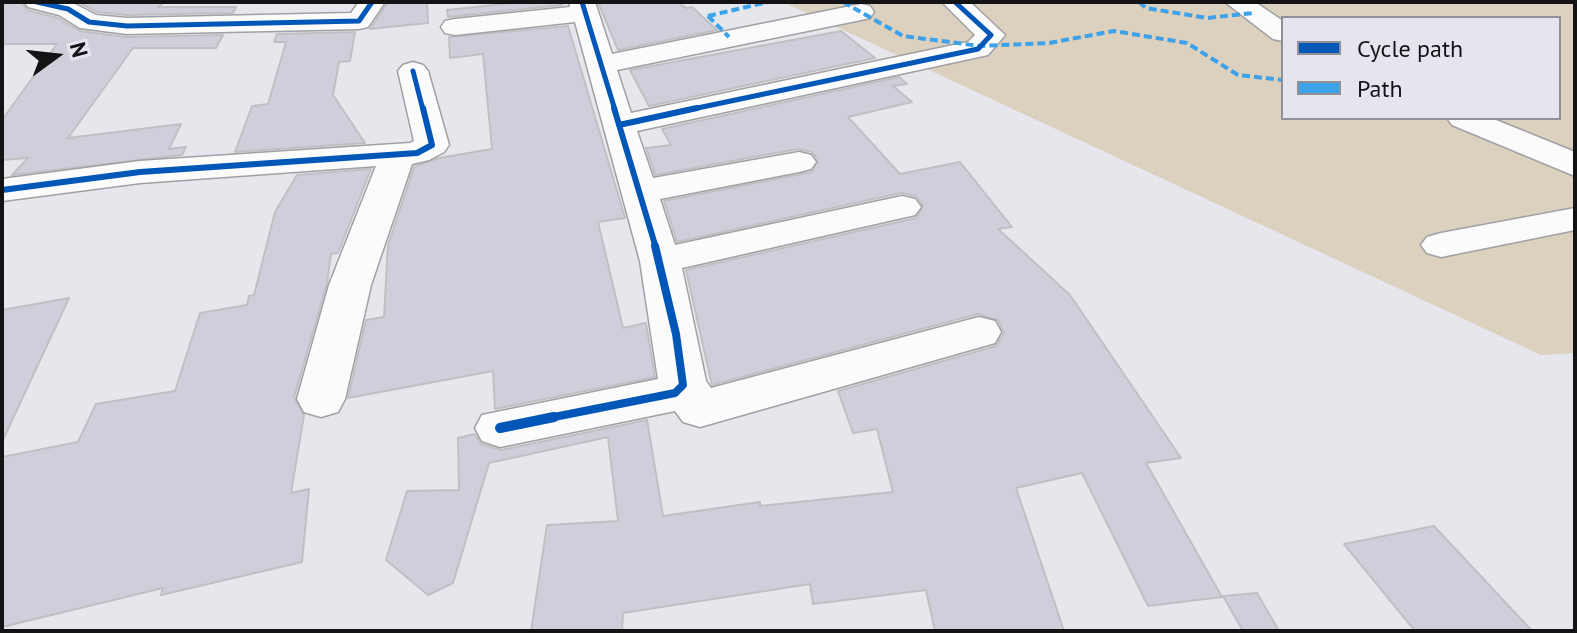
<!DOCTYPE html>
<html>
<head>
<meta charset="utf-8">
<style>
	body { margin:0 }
	#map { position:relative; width:1577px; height:633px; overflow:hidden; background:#e6e7ec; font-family:"PT Sans",sans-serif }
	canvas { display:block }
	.frame { position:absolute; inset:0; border:4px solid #131316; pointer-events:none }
	.legend { position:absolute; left:1281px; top:16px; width:280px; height:104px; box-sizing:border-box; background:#e4e5ee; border:2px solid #909198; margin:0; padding:10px 14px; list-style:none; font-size:24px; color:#131316 }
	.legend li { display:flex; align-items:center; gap:16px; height:40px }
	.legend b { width:40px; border:2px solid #909198 }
	.north { position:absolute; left:16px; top:16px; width:80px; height:80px; -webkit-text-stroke:6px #e4e5ee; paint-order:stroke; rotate:75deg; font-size:22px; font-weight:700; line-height:32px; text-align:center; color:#131316 }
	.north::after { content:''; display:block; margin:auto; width:28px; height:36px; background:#131316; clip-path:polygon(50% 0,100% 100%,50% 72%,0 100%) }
</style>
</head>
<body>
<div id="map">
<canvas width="1577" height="633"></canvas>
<div class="frame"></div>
<ul class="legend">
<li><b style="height:10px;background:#0057b8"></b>Cycle path</li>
<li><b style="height:10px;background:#3da2ea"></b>Path</li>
</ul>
<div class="north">N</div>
</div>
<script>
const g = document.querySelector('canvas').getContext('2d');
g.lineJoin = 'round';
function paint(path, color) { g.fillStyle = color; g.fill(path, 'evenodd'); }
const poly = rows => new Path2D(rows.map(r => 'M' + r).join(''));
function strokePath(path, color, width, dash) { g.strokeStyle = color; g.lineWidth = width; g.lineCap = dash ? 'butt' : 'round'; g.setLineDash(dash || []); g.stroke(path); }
const green = poly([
	[783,2,1575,2,1575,353,1541,355],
	[1283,18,1559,18,1559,118,1283,118]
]);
const building = poly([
	[2,2,21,2,27,10,58,18,80,31,127,37,223,35,216,48,133,48,68,138,181,124,169,149,186,147,182,155,12,175,28,158,2,160,2,120,57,44,2,44,2,2],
	[78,2,165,2,158,7,236,7,233,13,127,15,97,12,78,2],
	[388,2,427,2,428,23,370,29,388,2],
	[522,2,562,2,562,5,448,17,447,10,522,2],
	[598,2,678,2,686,8,692,7,717,30,618,50,598,2],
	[568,26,625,218,598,222,623,328,646,323,655,377,495,409,493,371,348,398,366,320,384,317,388,245,414,167,439,158,492,149,483,54,450,58,449,37,568,26],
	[841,31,875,58,649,106,630,70,841,31],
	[355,32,350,61,339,62,333,95,365,143,235,152,252,106,268,104,286,42,274,42,277,34,355,32],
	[899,77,907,84,893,86,912,102,848,117,900,174,960,162,1012,227,998,229,1070,295,1181,458,1146,463,1222,597,1148,606,1082,473,1016,488,1064,631,935,631,926,590,813,604,810,584,623,613,622,631,531,631,547,525,618,521,608,437,489,463,453,583,428,595,386,560,407,491,459,490,458,438,475,434,481,444,501,450,647,420,663,516,760,502,760,506,893,492,877,429,853,433,838,391,996,346,1004,333,998,320,978,314,712,385,686,270,916,218,923,205,916,196,901,193,677,242,664,201,812,172,818,160,812,152,798,149,655,175,646,148,671,145,662,129,899,77],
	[371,169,338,253,331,254,327,283,294,398,304,415,291,493,309,489,302,562,161,595,163,588,2,627,2,457,78,442,96,404,175,391,200,313,247,305,249,296,254,295,275,212,297,175,371,169],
	[69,298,2,442,2,310,69,298],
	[1434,526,1532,631,1415,631,1344,544,1434,526],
	[1257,593,1279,631,1243,631,1223,596,1257,593]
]);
const minor = poly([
	[24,2,71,2,96,15,127,18,351,13,359,2,385,2,368,27,359,29,127,34,80,28,59,15,28,7,24,2],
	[569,2,595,2,612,54,861,4,870,6,874,12,870,18,861,20,617,70,631,113,968,42,975,35,942,2,970,2,1005,35,988,55,637,131,653,178,799,152,811,155,816,162,811,169,799,172,660,199,675,245,902,196,915,199,921,207,915,215,682,268,706,381,711,388,979,317,995,321,1001,332,995,343,700,427,683,422,675,411,500,447,482,441,475,428,482,415,658,379,640,261,575,22,455,35,445,33,441,27,445,21,455,19,570,7,569,2],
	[1225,2,1255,2,1283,21,1283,41,1273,39,1225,2],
	[413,62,423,65,428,71,449,145,444,152,429,160,412,164,371,285,345,399,338,412,321,417,304,412,297,399,329,285,376,166,140,183,2,201,2,179,140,161,410,143,414,141,398,71,403,65,413,62],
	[1447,118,1491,118,1575,152,1575,176,1452,125,1447,118],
	[1575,208,1575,230,1441,257,1427,253,1421,245,1427,237,1441,233,1575,208]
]);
const quiet = poly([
	[843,2,903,36,980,46,1049,43,1114,31,1187,43,1238,75,1283,80],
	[1139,2,1146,8,1207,18,1254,13],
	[708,16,768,2],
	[708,16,729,37]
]);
const cyclewayFar3 = poly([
	[37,2,68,9,89,22,127,26,359,21,372,2],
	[582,2,615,110],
	[413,71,423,110],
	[688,110,978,49,991,35,955,2]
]);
const cyclewayFar2 = poly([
	[614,108,656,248],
	[619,125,697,108],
	[2,190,140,172,417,153,432,145,423,108]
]);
const cyclewayFar1 = poly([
	[544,419,675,393,683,385,676,334,655,246]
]);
const cycleway = poly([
	[500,428,554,417]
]);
paint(green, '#dcd0bf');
paint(building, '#cecfda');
strokePath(building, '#c0c0c4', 2);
strokePath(minor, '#a0a1a4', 3);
paint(minor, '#fbfbfc');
strokePath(quiet, '#3da2ea', 4, [8, 4]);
strokePath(cyclewayFar3, '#0057b8', 5);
strokePath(cyclewayFar2, '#0057b8', 6);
strokePath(cyclewayFar1, '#0057b8', 8);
strokePath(cycleway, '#0057b8', 10);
</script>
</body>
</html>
